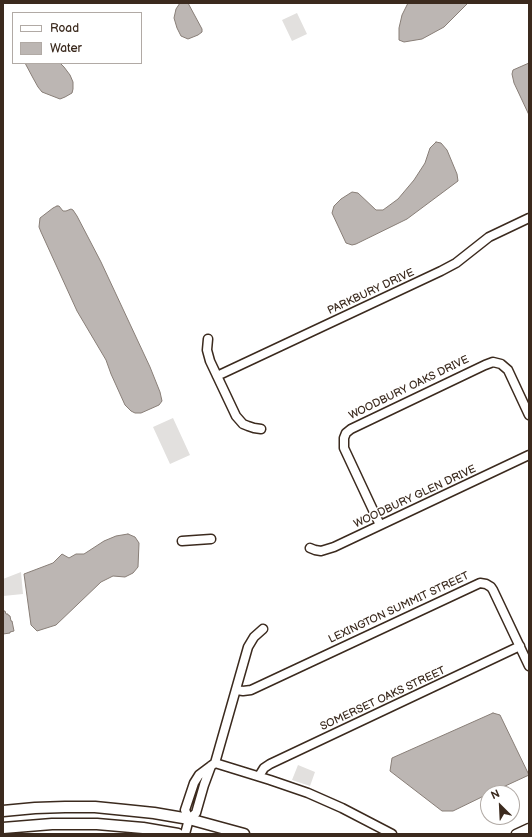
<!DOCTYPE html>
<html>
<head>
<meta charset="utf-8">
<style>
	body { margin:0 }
	#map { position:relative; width:532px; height:837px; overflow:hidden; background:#fff; font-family:"Balsamiq Sans",sans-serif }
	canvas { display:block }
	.frame { position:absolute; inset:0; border:4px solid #3b2a1e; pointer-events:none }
	.legend { position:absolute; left:12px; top:12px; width:130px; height:52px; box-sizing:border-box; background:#fff; border:1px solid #b1aaa5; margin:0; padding:5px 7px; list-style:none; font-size:12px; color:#3b2a1e }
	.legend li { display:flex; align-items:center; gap:8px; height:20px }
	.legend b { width:20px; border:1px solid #b1aaa5 }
	.north { position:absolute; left:480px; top:785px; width:40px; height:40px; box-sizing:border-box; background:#fff; border:1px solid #b1aaa5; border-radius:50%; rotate:336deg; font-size:11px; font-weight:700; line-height:16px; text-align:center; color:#3b2a1e }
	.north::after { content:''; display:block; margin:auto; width:14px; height:18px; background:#3b2a1e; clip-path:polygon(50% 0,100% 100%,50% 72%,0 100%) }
</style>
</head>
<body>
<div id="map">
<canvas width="532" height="837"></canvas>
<div class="frame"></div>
<ul class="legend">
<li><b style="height:5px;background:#fff"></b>Road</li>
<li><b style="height:11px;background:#bcb6b3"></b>Water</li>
</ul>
<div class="north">N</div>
</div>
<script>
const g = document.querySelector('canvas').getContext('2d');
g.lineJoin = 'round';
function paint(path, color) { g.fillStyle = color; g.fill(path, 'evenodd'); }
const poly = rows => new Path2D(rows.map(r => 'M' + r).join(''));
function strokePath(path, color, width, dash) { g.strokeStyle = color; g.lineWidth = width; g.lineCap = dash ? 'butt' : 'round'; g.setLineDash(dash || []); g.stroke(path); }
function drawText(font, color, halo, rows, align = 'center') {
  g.font = font + ' "Balsamiq Sans",sans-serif'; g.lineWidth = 3; g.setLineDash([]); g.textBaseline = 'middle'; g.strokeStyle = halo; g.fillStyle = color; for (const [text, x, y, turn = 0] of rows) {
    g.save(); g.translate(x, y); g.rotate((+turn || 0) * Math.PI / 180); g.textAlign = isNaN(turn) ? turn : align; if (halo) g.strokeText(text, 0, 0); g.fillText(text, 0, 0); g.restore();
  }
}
const green = poly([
	[297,13,307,34,292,41,282,20],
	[173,418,190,455,170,464,153,427],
	[21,572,23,594,3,596,3,579],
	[298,765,315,772,310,786,292,780]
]);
const water = poly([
	[180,3,188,3,202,29,202,32,198,35,188,39,181,36,177,28,174,18,176,9,180,3],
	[408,3,468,3,444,27,422,39,404,42,399,40,399,28,402,15,408,3],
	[25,63,60,63,64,67,70,75,73,82,73,89,72,93,65,97,60,99,42,92,38,87,33,78,25,63],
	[529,63,529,115,514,83,512,74,513,70,529,63],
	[436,142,441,143,447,150,457,174,458,181,407,219,356,244,352,245,346,243,332,213,334,206,341,199,352,192,358,193,376,210,383,210,398,199,414,180,425,163,430,148,436,142],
	[57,206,59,206,63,211,66,211,71,209,73,210,77,216,101,262,150,367,160,392,162,401,159,405,141,413,135,413,131,411,125,405,111,374,106,360,77,311,41,232,39,227,40,218,53,208,57,206],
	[128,534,135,537,139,543,138,567,133,573,125,577,113,576,101,582,56,625,37,631,31,625,24,574,53,563,62,554,69,558,76,554,84,554,104,541,116,536,128,534],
	[3,611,5,611,6,614,8,614,8,615,10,616,11,621,12,621,14,631,10,632,10,633,3,634,3,611],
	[493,713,500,715,529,775,490,793,488,793,488,794,453,811,442,811,390,771,392,758,493,713]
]);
const minor = poly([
	[208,339,207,350,210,361,236,416,243,424,248,426,254,428,261,429],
	[217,376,441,271,456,263,489,237,529,218],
	[380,525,344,448,344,438,346,433,351,429,485,365,493,362,501,364,508,370,529,415],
	[182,541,211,539],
	[310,548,315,550,321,551,334,547,529,455],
	[237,690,243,691,251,690,480,583,486,584,491,587,493,590,529,666],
	[215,763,270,780,308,793,342,808,392,834],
	[259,776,264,768,270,764,520,646],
	[189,819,196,813,204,785,211,766],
	[185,834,189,819,185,810,194,783,199,775,215,763,248,647,254,637,263,629],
	[516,834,529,828]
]);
const tertiary = poly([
	[3,811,35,808,65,807,95,807,125,810,154,813,189,819,244,834],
	[3,828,52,824,97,824,143,828,178,834]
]);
const streetNames = [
	["PARKBURY DRIVE",371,292,-25],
	["WOODBURY OAKS DRIVE",409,388,-26],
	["WOODBURY GLEN DRIVE",415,497,-25],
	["LEXINGTON SUMMIT STREET",399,608,-25],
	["SOMERSET OAKS STREET",383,699,-25]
];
paint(green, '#e2e0de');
paint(water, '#bcb6b3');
strokePath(water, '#887e77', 1);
strokePath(minor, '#3b2a1e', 11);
strokePath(tertiary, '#3b2a1e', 13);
strokePath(minor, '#fff', 8);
strokePath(tertiary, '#fff', 10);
drawText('11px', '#3b2a1e', '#fff', streetNames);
</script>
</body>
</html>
